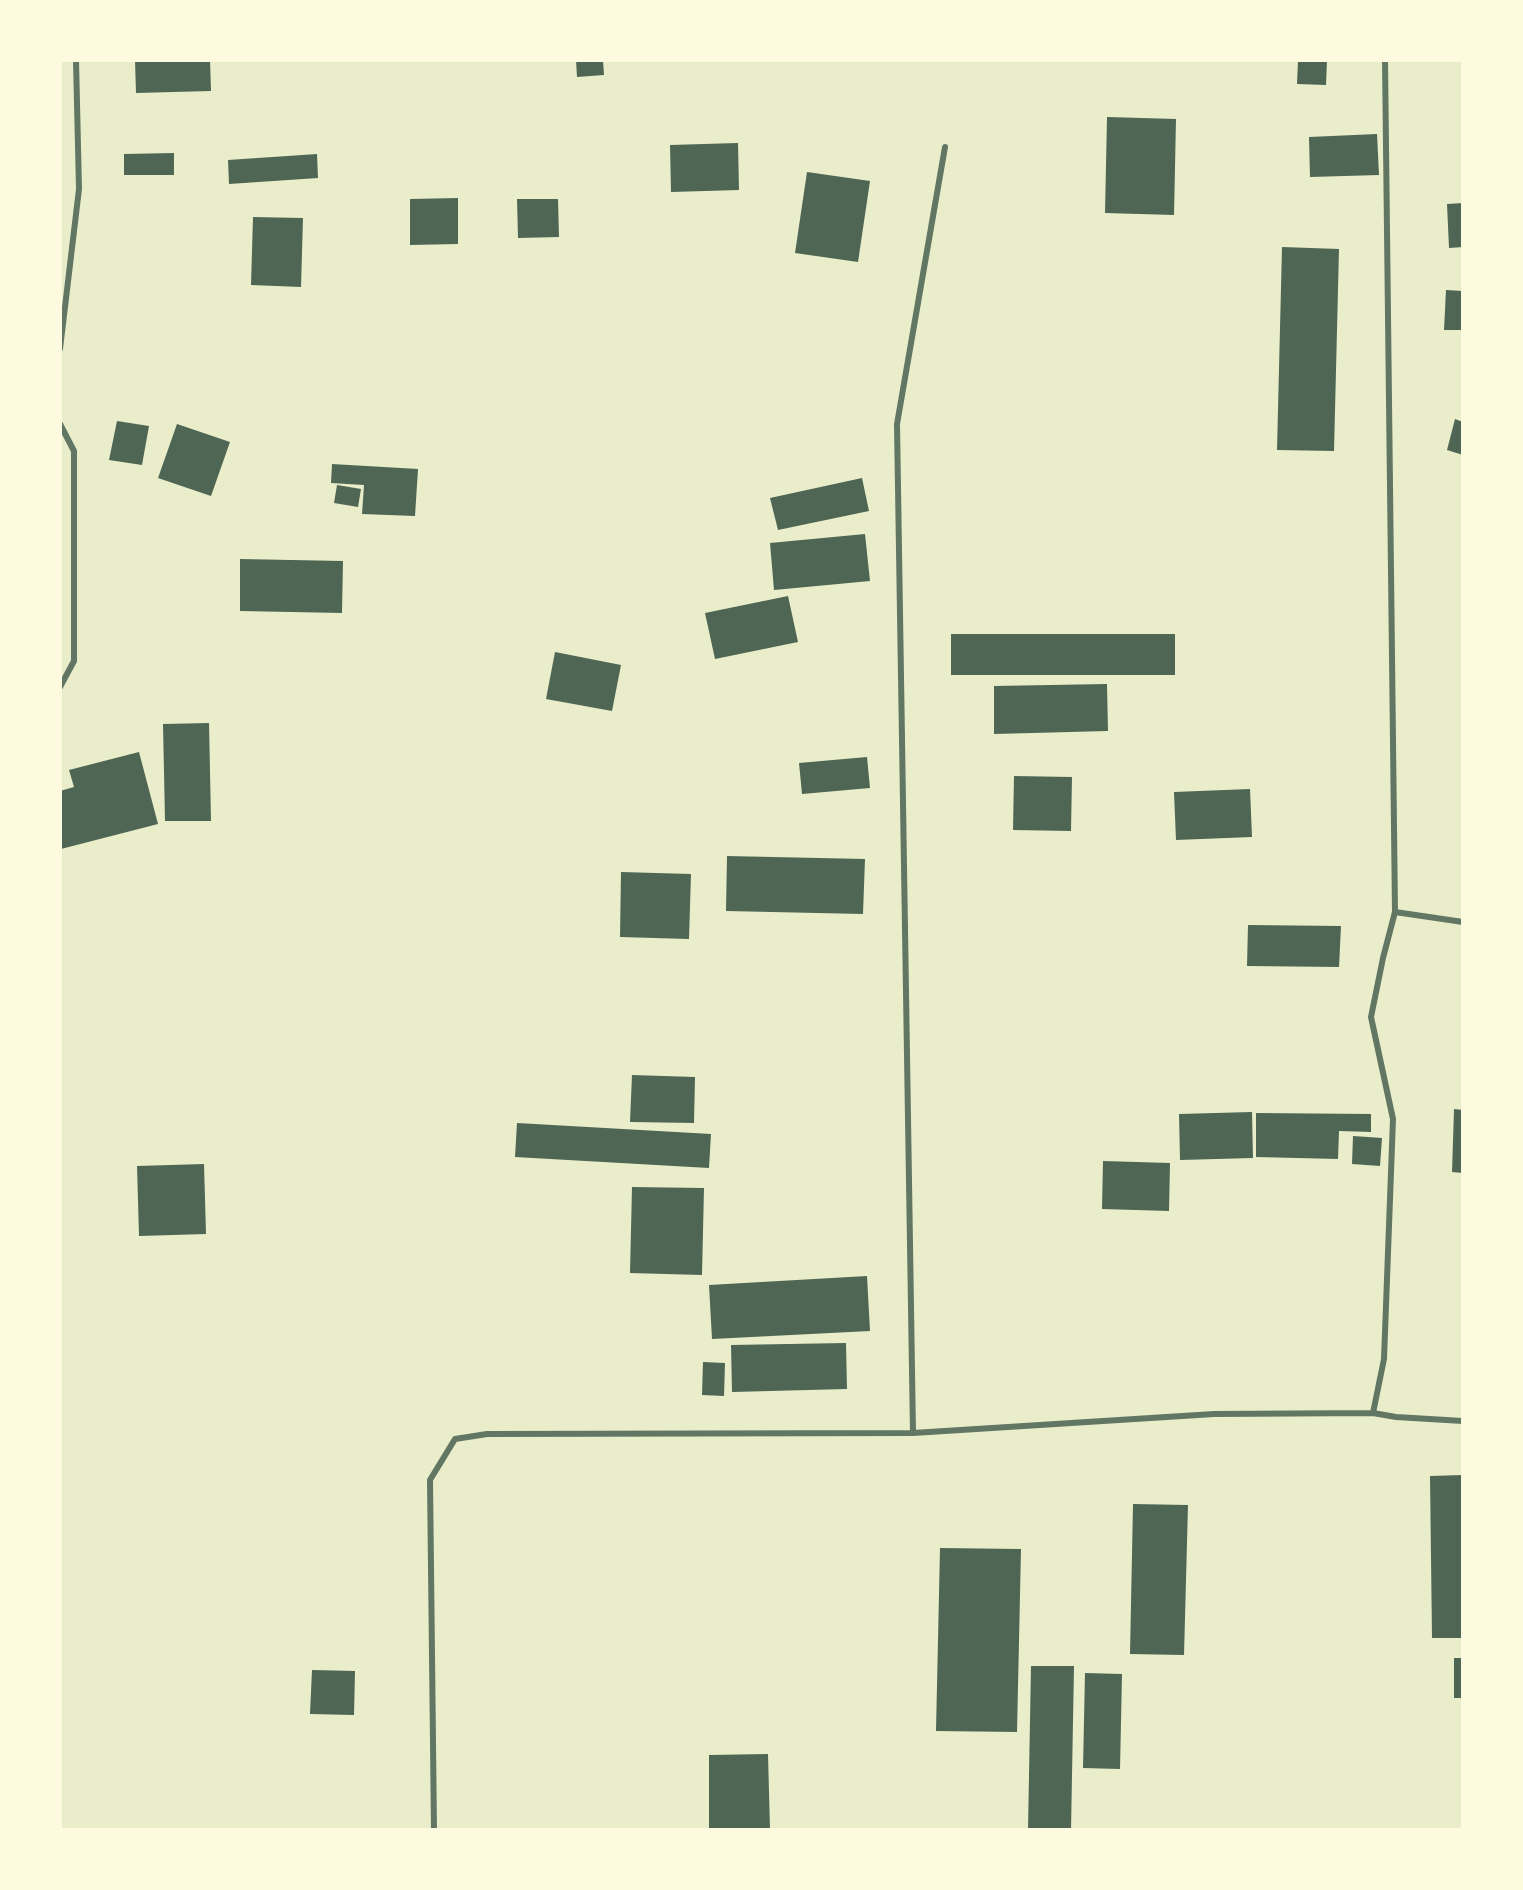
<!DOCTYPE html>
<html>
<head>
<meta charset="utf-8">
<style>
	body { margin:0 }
	#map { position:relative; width:1523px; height:1890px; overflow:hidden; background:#e9edc9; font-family:"PT Sans",sans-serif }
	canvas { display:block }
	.frame { position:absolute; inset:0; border:62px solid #fefae0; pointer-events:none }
</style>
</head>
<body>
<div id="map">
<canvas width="1523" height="1890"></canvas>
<div class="frame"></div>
</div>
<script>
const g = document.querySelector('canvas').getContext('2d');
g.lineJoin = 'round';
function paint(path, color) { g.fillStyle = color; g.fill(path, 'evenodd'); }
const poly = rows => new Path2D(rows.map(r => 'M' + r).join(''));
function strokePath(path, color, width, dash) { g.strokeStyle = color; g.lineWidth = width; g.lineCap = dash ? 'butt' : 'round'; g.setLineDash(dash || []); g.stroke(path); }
const building = poly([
	[135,60,210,60,211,91,136,93],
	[576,60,603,60,604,75,577,77],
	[1298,60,1327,60,1326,85,1297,84],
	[1107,117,1176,119,1174,215,1105,213],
	[1377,134,1379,175,1310,177,1309,137],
	[738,143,739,190,671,192,670,145],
	[174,153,174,175,124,175,124,154],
	[317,154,318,178,229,184,228,160],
	[807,172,870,181,858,262,795,253],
	[458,198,458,244,410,245,410,199],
	[517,199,558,199,559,237,518,238],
	[1463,203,1463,247,1449,248,1447,204],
	[253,217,303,218,301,287,251,285],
	[1282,247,1339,249,1334,451,1277,450],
	[1446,290,1463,291,1463,330,1444,330],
	[1455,419,1463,422,1463,455,1447,450],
	[117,421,149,426,142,465,109,460],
	[177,424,230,442,211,496,158,478],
	[332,464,418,469,415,516,362,514,364,485,331,483],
	[862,478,869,511,778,530,770,498],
	[337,485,361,489,358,507,334,503],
	[865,534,870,581,774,590,770,543],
	[240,559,343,561,342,613,240,611],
	[788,596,798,642,715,659,705,613],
	[951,634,1175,634,1175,675,951,675],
	[555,652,621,665,612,711,546,699],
	[1107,684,1108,731,994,734,994,686],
	[209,723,211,821,165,821,163,724],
	[139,752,158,824,61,849,60,791,74,787,69,770],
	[867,757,870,788,802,794,799,763],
	[1014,776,1072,777,1071,831,1013,830],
	[1250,789,1252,837,1176,840,1174,792],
	[727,856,865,859,863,914,726,911],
	[621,872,691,874,689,939,620,937],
	[1248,925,1341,926,1339,967,1247,966],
	[632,1075,695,1077,694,1123,630,1122],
	[1454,1109,1463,1110,1463,1173,1452,1172],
	[1252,1112,1253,1158,1180,1160,1179,1114],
	[1256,1113,1371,1114,1371,1132,1339,1131,1338,1159,1256,1157],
	[517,1123,711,1134,709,1168,515,1157],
	[1353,1136,1382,1138,1380,1166,1352,1164],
	[1103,1161,1170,1163,1169,1211,1102,1209],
	[204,1164,206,1234,139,1236,137,1166],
	[632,1187,704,1188,702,1275,630,1273],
	[867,1276,870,1331,712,1339,709,1285],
	[846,1343,847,1389,732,1392,731,1345],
	[703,1362,725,1363,724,1396,702,1395],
	[1463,1475,1463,1638,1432,1638,1430,1476],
	[1133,1504,1188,1505,1184,1655,1130,1654],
	[940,1548,1021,1549,1017,1732,936,1731],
	[1454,1658,1463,1658,1463,1698,1454,1698],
	[1031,1666,1074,1666,1071,1830,1028,1830],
	[312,1670,355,1671,354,1715,310,1714],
	[1085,1673,1122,1674,1120,1769,1083,1768],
	[768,1754,770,1830,709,1830,709,1755]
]);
const minor = poly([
	[1385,60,1395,912,1463,922],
	[60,349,79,189,76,60],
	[60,424,74,451,74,661,60,687],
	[1373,1413,1384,1359,1393,1119,1371,1017,1383,958,1395,912],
	[913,1433,897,424,945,147],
	[434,1830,430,1480,455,1439,487,1434,913,1433,1214,1414,1373,1413,1396,1417,1463,1421]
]);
paint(building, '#4f6655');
strokePath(minor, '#617663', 6);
</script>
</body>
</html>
